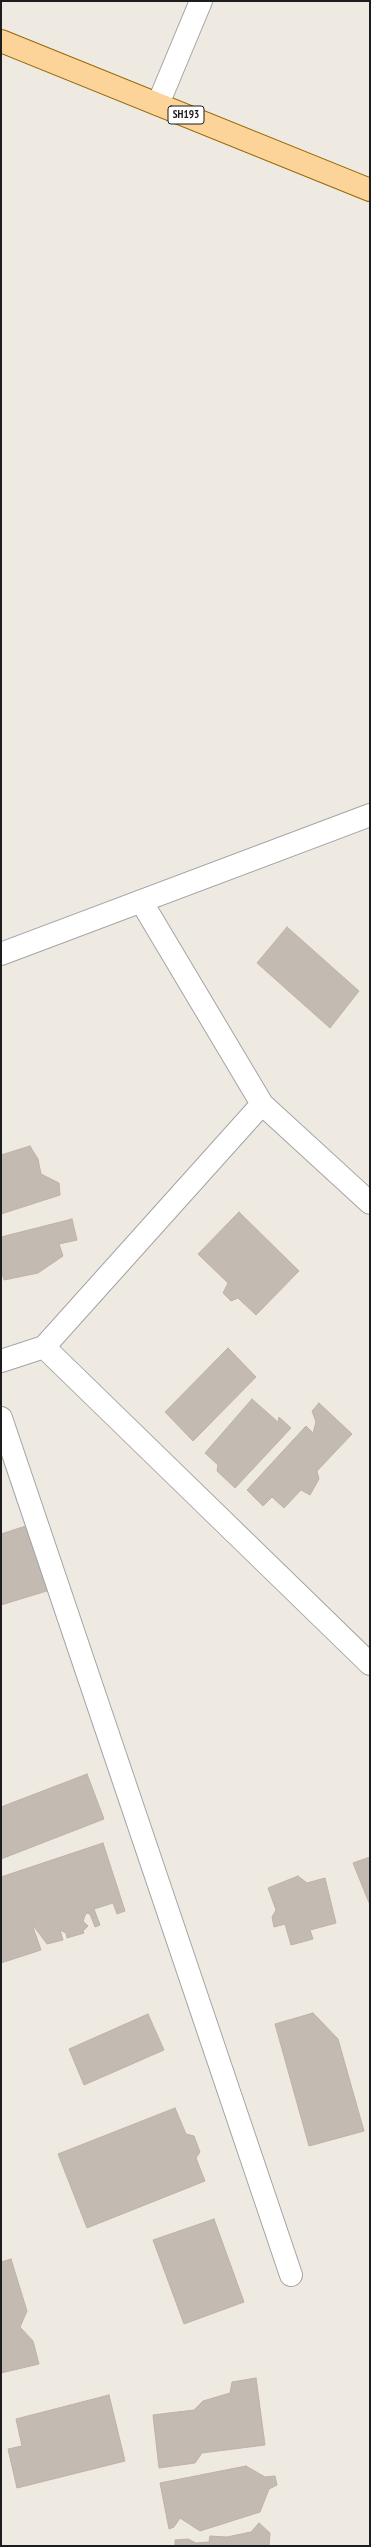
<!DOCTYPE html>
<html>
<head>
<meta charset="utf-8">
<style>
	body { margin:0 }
	#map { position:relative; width:371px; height:2547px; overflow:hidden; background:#eeeae2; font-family:"PT Sans Narrow",sans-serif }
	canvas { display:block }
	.frame { position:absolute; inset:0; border:2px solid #1d1d1d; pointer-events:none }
</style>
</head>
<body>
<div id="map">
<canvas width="371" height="2547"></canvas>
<div class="frame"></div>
</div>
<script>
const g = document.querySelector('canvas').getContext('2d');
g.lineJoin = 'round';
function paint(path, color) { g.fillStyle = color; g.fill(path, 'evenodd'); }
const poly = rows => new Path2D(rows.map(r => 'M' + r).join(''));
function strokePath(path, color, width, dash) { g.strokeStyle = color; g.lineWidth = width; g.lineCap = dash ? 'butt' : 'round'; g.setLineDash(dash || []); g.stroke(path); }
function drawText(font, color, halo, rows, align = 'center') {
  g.font = font + ' "PT Sans Narrow",sans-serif'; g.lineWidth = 4; g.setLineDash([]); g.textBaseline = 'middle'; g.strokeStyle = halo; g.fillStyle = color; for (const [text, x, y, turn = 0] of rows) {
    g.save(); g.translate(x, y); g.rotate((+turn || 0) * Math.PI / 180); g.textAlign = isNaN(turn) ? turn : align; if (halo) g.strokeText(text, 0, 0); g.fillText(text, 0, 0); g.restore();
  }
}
const building = poly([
	[287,927,359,991,330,1028,257,963,287,927],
	[30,1146,38,1159,41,1174,59,1183,60,1195,1,1214,1,1155,30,1146],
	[239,1212,299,1271,256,1315,238,1298,231,1301,223,1293,228,1283,198,1254,239,1212],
	[72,1219,77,1240,59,1244,63,1256,38,1273,4,1280,1,1269,1,1237,72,1219],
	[228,1348,256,1377,193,1441,165,1412,228,1348],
	[252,1399,278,1422,279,1417,291,1428,235,1488,217,1471,218,1465,205,1453,252,1399],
	[319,1403,352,1434,317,1471,319,1479,310,1495,301,1490,284,1508,272,1497,263,1506,247,1490,306,1426,313,1433,316,1422,312,1411,319,1403],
	[29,1525,50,1590,1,1605,1,1534,29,1525],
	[87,1774,104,1819,1,1859,1,1807,87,1774],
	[103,1843,125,1911,117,1914,113,1903,94,1909,100,1925,95,1927,90,1914,86,1913,83,1921,88,1926,83,1931,84,1933,67,1938,66,1933,60,1930,63,1940,47,1944,32,1924,41,1950,1,1963,1,1877,103,1843],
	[370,1857,370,1905,353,1863,370,1857],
	[298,1876,307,1883,325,1878,336,1923,310,1930,313,1939,291,1945,285,1924,274,1927,272,1917,276,1910,268,1888,298,1876],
	[313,2013,338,2039,364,2131,309,2146,275,2024,313,2013],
	[148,2014,164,2050,84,2085,69,2049,148,2014],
	[175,2108,186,2134,194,2136,200,2152,196,2158,205,2181,87,2228,58,2154,175,2108],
	[214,2219,244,2302,184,2324,153,2240,214,2219],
	[11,2259,27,2311,20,2327,33,2341,39,2364,1,2373,1,2262,11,2259],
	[256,2378,265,2445,202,2453,195,2463,159,2468,153,2415,194,2410,203,2401,230,2393,232,2382,256,2378],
	[109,2395,125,2461,17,2488,8,2449,22,2446,16,2419,109,2395],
	[246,2466,265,2477,275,2476,277,2485,269,2489,260,2512,200,2531,180,2518,174,2527,169,2529,160,2483,246,2466],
	[259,2523,270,2533,269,2546,175,2546,175,2540,188,2539,196,2543,209,2542,210,2536,227,2537,251,2532,259,2523]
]);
const minor = poly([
	[158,104,201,1],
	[141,901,262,1104,370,1203],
	[1,954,370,815],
	[44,1347,370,1664],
	[1,1361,44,1347,262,1104],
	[1,1418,291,2275]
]);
const major = poly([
	[1,41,370,190]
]);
const shields = [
	[186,115,36]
];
const shieldNames = [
	["SH193",186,115]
];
paint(building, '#c3bab2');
strokePath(building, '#c0b1a5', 1);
strokePath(minor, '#a4a4a4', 24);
strokePath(major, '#956700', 24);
strokePath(minor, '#fff', 22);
strokePath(major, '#fcd399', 22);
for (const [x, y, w] of shields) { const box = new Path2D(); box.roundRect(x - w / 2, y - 9, w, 18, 3); g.fillStyle = '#fff'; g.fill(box); strokePath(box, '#1d1d1d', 1); }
drawText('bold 11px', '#1d1d1d', null, shieldNames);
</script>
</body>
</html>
